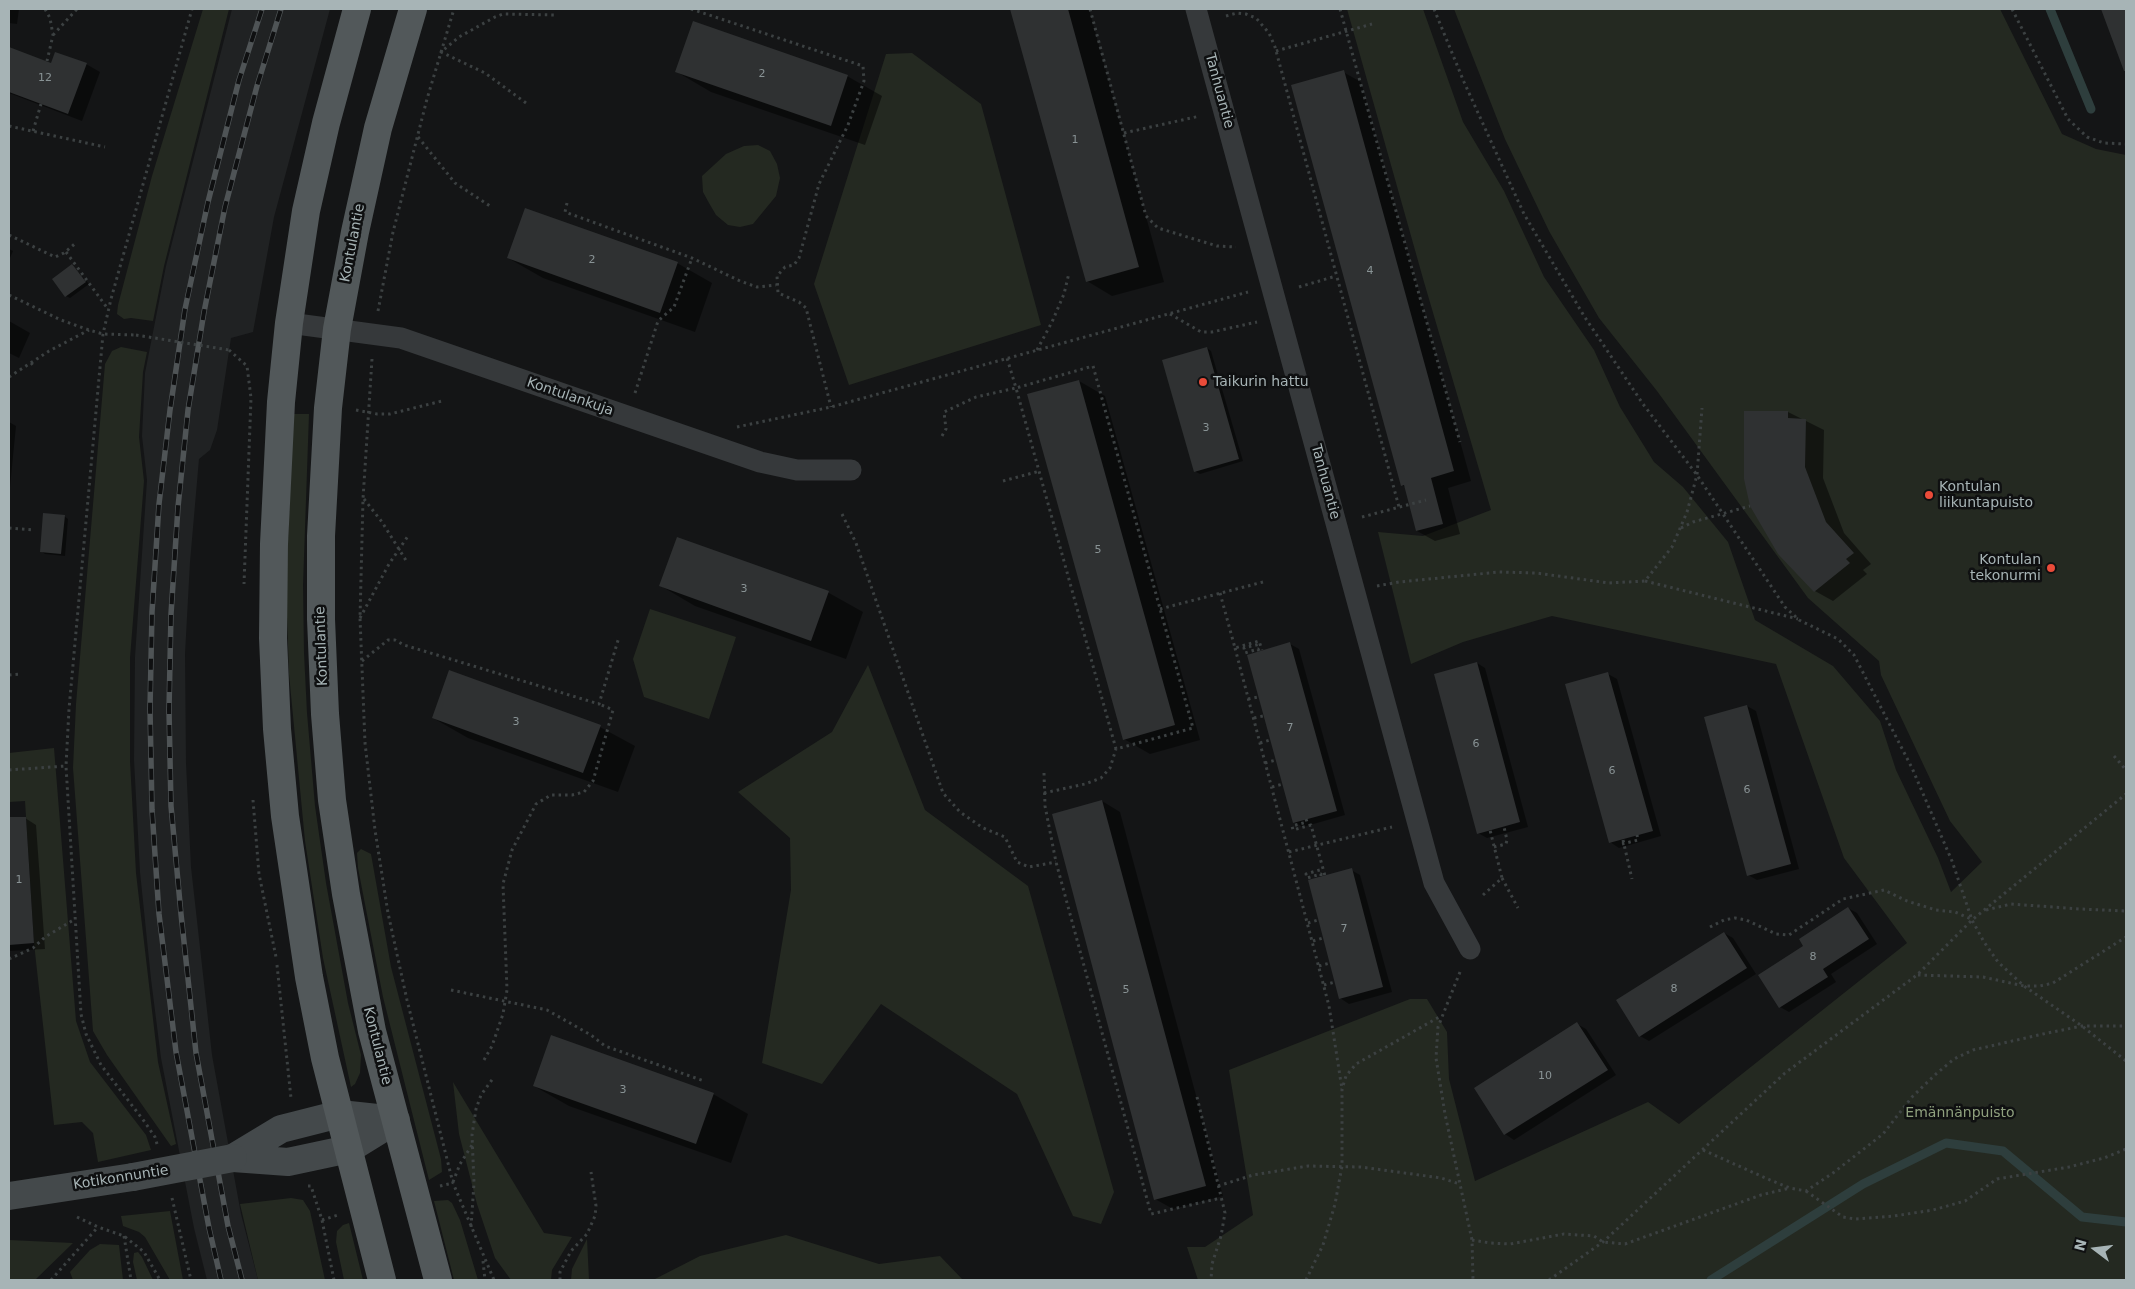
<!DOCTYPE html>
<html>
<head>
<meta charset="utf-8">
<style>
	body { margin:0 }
	#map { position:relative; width:2135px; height:1289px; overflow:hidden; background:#141516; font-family:"DejaVu Sans",sans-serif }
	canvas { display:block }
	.frame { position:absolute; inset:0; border:10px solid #a7b4b6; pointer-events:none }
	.north { position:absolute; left:2070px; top:1224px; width:50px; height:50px; -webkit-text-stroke:4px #0f1011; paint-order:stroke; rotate:285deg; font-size:14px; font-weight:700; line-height:20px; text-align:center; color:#a7b4b6 }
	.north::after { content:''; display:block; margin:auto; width:18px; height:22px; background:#a7b4b6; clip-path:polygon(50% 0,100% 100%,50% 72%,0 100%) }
</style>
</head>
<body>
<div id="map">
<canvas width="2135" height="1289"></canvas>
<div class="frame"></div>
<div class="north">N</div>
</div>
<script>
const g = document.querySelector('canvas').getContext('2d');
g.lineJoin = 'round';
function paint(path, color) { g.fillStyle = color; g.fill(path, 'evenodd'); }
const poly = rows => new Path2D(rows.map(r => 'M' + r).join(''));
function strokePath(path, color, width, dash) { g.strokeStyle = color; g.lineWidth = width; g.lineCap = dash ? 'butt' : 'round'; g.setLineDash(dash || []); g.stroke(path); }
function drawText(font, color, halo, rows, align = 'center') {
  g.font = font + ' "DejaVu Sans",sans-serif'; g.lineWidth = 5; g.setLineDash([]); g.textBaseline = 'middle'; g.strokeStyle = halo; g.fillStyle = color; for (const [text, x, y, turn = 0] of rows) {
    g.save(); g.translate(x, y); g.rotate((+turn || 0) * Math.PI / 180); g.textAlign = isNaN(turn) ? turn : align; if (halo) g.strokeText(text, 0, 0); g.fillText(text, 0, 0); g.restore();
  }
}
const built = poly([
	[232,9,330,9,274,217,253,332,231,338,217,430,210,450,199,459,190,562,185,654,186,763,191,867,212,1055,241,1214,258,1280,207,1280,194,1228,161,1058,151,979,140,872,134,760,135,657,147,480,142,436,145,373,166,266]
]);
const green = poly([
	[203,9,229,9,164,266,153,321,131,318,124,319,117,314,118,305,152,176],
	[1347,9,1423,9,1463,122,1504,191,1544,277,1594,350,1620,407,1654,462,1683,487,1728,542,1755,620,1833,666,1880,721,1896,770,1938,858,1951,892,1982,862,1950,821,1881,675,1879,661,1808,598,1657,391,1599,318,1549,231,1505,139,1454,9,2000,9,2062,134,2096,149,2126,155,2126,1280,1198,1280,1187,1247,1205,1247,1253,1215,1229,1070,1410,999,1427,999,1447,1032,1449,1079,1475,1181,1648,1102,1679,1124,1907,943,1844,858,1776,664,1552,616,1463,642,1411,664,1378,532,1423,536,1491,510,1424,282],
	[912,53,981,104,1041,325,849,385,814,284,886,54],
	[758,145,770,151,777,164,780,178,776,196,753,224,740,227,728,225,716,215,709,203,703,192,702,176,726,154,744,146],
	[121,347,147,352,143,372,139,437,144,481,130,658,130,761,136,873,158,1062,176,1144,171,1146,107,1055,93,1031,73,768,76,704,105,364,112,351],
	[293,414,309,414,303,585,304,653,307,713,315,806,326,883,348,1003,361,1055,360,1073,355,1084,351,1087,323,958,305,841,289,674,286,589],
	[650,609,736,637,709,719,644,697,633,659],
	[868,665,925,810,1028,886,1114,1192,1101,1224,1073,1216,1017,1094,881,1004,822,1084,762,1063,791,890,790,838,738,792,832,732],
	[54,748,76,1021,90,1062,146,1135,151,1150,98,1162,93,1133,82,1122,54,1125,34,943,25,801,9,802,9,753],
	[361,849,371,854,391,967,441,1159,442,1172,429,1180,383,997,358,868,357,853],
	[453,1082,544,1233,572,1237,552,1270,551,1280,511,1280,495,1258,477,1204,459,1134],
	[291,1198,303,1200,310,1211,325,1280,258,1280,240,1204],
	[448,1200,452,1203,460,1220,478,1280,454,1280,434,1201],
	[170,1211,183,1280,170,1280,145,1237,139,1232,123,1226,121,1216],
	[349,1223,363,1280,344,1280,336,1242,337,1231,343,1225],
	[786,1235,879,1264,940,1256,963,1280,653,1280,700,1256],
	[587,1239,589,1280,571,1280,572,1269],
	[9,1240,73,1243,35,1280,9,1280],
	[100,1244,119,1245,123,1280,73,1280,70,1272,90,1250],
	[138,1252,142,1257,153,1280,137,1280,133,1262,134,1253]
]);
const shadow = poly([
	[9,9,19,9,17,24,9,23],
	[1012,9,1089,9,1164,282,1112,296,1087,281],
	[2102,9,2126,9,2126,71,2125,71],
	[9,48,52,64,86,64,100,72,82,121,9,93],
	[677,72,847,76,882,96,865,145,711,92],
	[1343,72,1361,82,1471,481,1448,488,1460,534,1435,541,1417,531,1406,488,1402,485],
	[9,249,13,251,9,260],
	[508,258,677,263,712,283,695,332,543,278],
	[72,265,89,284,70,298,66,296],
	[9,321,30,333,19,358,9,353],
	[1207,348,1211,351,1243,461,1200,474,1196,472],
	[1079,381,1105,396,1200,740,1150,754,1124,739],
	[1788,412,1824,430,1823,478,1844,533,1871,564,1863,570,1867,574,1833,601,1815,591,1779,553],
	[9,422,16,426,9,497],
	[64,516,68,519,65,556,45,554,41,551],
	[678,538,829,593,863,612,846,659,695,606,661,586],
	[1290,644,1299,649,1345,815,1303,827,1294,822],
	[1477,663,1485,668,1528,827,1487,838,1478,833],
	[1608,674,1617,679,1661,836,1619,848,1610,842],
	[1747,706,1756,711,1799,869,1757,880,1748,875],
	[433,718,600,727,635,746,618,792,468,738],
	[1102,801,1120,812,1223,1196,1173,1209,1155,1199],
	[25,818,36,825,45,949,9,951,9,819],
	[1351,870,1360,875,1392,992,1349,1004,1340,998],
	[1848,908,1857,913,1877,944,1831,974,1836,982,1789,1012,1780,1007,1805,946],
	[1724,933,1733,938,1756,974,1649,1041,1640,1036],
	[1577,1024,1586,1029,1616,1075,1514,1140,1505,1134,1476,1088],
	[534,1086,713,1094,748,1114,731,1163,569,1106]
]);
const stream = poly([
	[2050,9,2091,109],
	[1711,1280,1863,1184,1946,1143,2003,1151,2082,1217,2126,1222]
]);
const building = poly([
	[1010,9,1068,9,1139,267,1086,282],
	[2101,9,2126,9,2126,71,2124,71],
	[693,21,848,75,831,126,675,72],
	[9,47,51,63,55,52,87,63,68,114,9,92],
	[1344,70,1454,471,1431,478,1443,524,1416,531,1404,485,1401,486,1291,85],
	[525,208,678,262,660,313,507,258],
	[72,264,86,282,65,297,52,279],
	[1207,347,1239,459,1194,472,1162,360],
	[1079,380,1175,725,1123,740,1027,394],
	[1744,411,1788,411,1788,418,1806,419,1805,467,1826,522,1854,553,1846,559,1850,563,1814,592,1778,554,1750,506,1744,479],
	[43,513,65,515,61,554,40,552],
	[677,537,829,591,811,641,659,586],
	[1290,642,1337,811,1293,823,1247,655],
	[1477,662,1520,822,1477,834,1434,674],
	[449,670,601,725,583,773,432,718],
	[1608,672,1653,831,1609,843,1565,684],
	[1747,705,1791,864,1747,876,1704,717],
	[1102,800,1206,1186,1154,1200,1052,814],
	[9,817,26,817,34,943,9,945],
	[1352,868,1383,987,1339,999,1308,880],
	[1848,907,1869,939,1823,969,1828,977,1779,1008,1758,975,1803,946,1799,939],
	[1724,932,1747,968,1639,1037,1616,1000],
	[1577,1022,1608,1070,1504,1135,1474,1088],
	[551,1035,714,1093,696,1144,533,1086]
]);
const path = poly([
	[45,9,50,18,53,35,47,61],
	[691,9,863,66,864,81,848,125,819,184,799,258,794,265,785,267,777,276,778,293,799,302,806,308,831,407],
	[1090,9,1146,216,1158,228,1217,246,1236,247],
	[1340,9,1460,442],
	[1434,9,1464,82,1524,214,1584,316,1643,404,1697,475,1785,607,1799,620,1838,639,1854,655,1912,768,1952,861,1972,920,1984,942,1998,962,2024,986,2082,1026,2126,1061],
	[2012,9,2068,119,2087,137,2104,143,2126,144],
	[1226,16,1237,13,1246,14,1256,18,1269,33,1275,47,1399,507],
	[53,35,77,9],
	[1276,51,1372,24],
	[526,103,485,73,441,52,459,37,495,17,503,14,557,15],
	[9,126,105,147],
	[33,131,41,104],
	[1124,133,1200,116],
	[418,137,455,183,490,206],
	[567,203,565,212,692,258,740,281,757,287,776,285],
	[9,235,55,257,64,253,77,242],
	[66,252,108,309],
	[1299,287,1336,276],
	[9,295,61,320,89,330,103,334,136,335],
	[378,311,393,232,427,99,454,9],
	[1170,314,1201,332,1212,332,1257,322],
	[229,350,247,366,251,398,244,584],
	[1037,350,1052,322,1064,294,1069,273],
	[372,359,363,499,360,618,365,743,375,830,388,913,407,1000,453,1183,494,1280],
	[31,363,35,367],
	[1093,366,1193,728,1116,749,1016,388,1093,366],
	[9,377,49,351,89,330],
	[635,393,658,321,674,307,692,258],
	[356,410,377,414,390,414,442,401],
	[737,427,831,407,1248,292],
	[942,436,946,429,944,412,976,397,1016,388,1007,358],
	[1003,481,1040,471],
	[364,499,382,522,407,562],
	[842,514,856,543,943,793,960,812,983,828,1005,837,1017,862,1029,867,1056,862],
	[1362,517,1426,500],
	[9,528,33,530],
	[1681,528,1693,522,1750,506],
	[1645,581,1798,619],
	[1377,586,1399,582,1499,572,1536,573,1609,583,1645,581,1672,547,1687,512,1697,475,1702,408],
	[1220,593,1235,648,1259,641,1262,650],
	[1160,609,1263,582],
	[360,618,389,564,408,536],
	[1235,648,1329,1006,1342,1089],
	[1259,651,1258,649,1245,653,1244,648,1260,644],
	[362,661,388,640,395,640,404,645,599,704,619,637],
	[9,675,21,674],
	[1248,699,1258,697],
	[1254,718,1263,716],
	[1260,743,1270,740],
	[2114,756,2126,770],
	[1265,763,1276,760],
	[9,770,66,766],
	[1044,773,1045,806,1056,862,1151,1214,1221,1198],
	[1272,787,1283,784],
	[1044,793,1085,784,1101,778,1110,768,1116,749],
	[253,800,259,874,276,957],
	[1306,819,1307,822,1292,826,1293,830,1311,825,1325,876],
	[1623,840,1632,879],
	[1622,844,1638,840,1637,835],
	[1494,847,1506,844,1507,840,1504,827],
	[1289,852,1392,827],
	[1321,876,1321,874,1307,878,1306,874,1323,869],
	[1502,878,1518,908],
	[1483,895,1502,878,1490,830],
	[1986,910,2011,904,2080,909,2126,911],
	[1308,923,1318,920],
	[1710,927,1724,920,1735,918,1746,920,1776,934,1789,935,1843,899,1884,890,1907,901,1936,910,1955,912,1971,919],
	[1313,941,1323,938],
	[9,959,33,948,45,937,75,919],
	[277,965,291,1098],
	[1319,966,1330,963],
	[1460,972,1438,1027,1436,1058,1445,1114,1472,1240,1473,1280],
	[1918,975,1983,977,2024,986,2040,986,2053,983,2126,937],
	[1324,985,1335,982],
	[451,990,547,1010,591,1035,605,1046,704,1081],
	[484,1060,492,1046,503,1014,507,990,503,884,512,850,536,804,551,795,572,795,584,792,593,781,613,710,599,704],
	[1197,1097,1225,1213,1221,1236,1212,1264,1211,1280],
	[157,1144,155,1137,144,1121,101,1065,86,1034,81,1014,66,766,69,709,103,334,111,299,192,9],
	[1703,1150,1770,1180,1790,1188,1806,1191,1833,1173,1883,1134,1912,1097,1936,1074,1954,1059,1973,1050,2043,1034,2082,1026,2126,1026],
	[453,1182,460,1164,472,1145],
	[308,1186,311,1186,322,1220,334,1280],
	[440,1186,453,1183],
	[1218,1186,1253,1175,1308,1166,1361,1167,1441,1178,1460,1184],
	[1806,1191,1843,1217,1855,1219,1894,1216,1933,1210,1965,1201,1997,1179,2069,1167,2104,1158,2126,1149],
	[172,1198,191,1280],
	[77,1217,98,1227,124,1236,144,1252,160,1280],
	[322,1220,338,1215],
	[471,1227,474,1183,472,1135,476,1109,481,1095,494,1077],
	[124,1236,131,1280],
	[1472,1240,1490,1243,1510,1244,1564,1234,1594,1236,1603,1242,1625,1244,1761,1195,1790,1188],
	[483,1261,485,1280],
	[51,1280,98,1227],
	[560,1280,560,1272,571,1251,587,1234,595,1216,596,1206,591,1172],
	[1306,1280,1323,1245,1335,1204,1342,1166,1342,1089,1346,1076,1356,1064,1441,1016],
	[1549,1280,1603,1242,1785,1073,1917,975,1972,920,2126,794]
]);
const street = poly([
	[1196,9,1434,883,1470,949],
	[289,323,401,338,760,462,797,470,851,470]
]);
const secondary = poly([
	[233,1158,281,1129,340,1114,396,1120],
	[233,1158,288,1162,349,1149,396,1120],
	[9,1196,133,1177]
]);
const primary = poly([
	[357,9,326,123,306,211,289,323,281,402,274,544,273,638,277,729,285,816,309,977,325,1058,382,1280],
	[413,9,378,128,355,232,337,329,328,408,321,536,321,619,325,714,332,800,346,894,372,1031,438,1280]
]);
const rail = poly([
	[221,1280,209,1228,176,1052,159,914,152,810,150,709,152,612,159,504,170,410,185,309,208,202,239,80,262,9],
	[242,1280,228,1226,196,1053,181,914,171,806,169,710,171,614,178,507,188,410,204,312,225,207,257,86,281,9]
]);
const pathBridge = poly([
	[136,335,229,350]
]);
const secondaryBridge = poly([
	[133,1177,233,1158]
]);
const markers = [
	[1203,382,5,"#ea4b39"],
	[1929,495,5,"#ea4b39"],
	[2051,568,5,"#ea4b39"]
];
const numberNames = [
	["2",762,74],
	["12",45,78],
	["1",1075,140],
	["2",592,260],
	["4",1370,271],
	["3",1206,428],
	["5",1098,550],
	["3",744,589],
	["3",516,722],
	["7",1290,728],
	["6",1476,744],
	["6",1612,771],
	["6",1747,790],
	["1",19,880],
	["7",1344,929],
	["8",1813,957],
	["8",1674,989],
	["5",1126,990],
	["10",1545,1076],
	["3",623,1090]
];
const streetNames = [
	["Tanhuantie",1219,91,75],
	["Kontulantie",353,243,-79],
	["Kontulankuja",570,397,19],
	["Tanhuantie",1325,482,75],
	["Kontulantie",322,646,-92],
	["Kontulantie",377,1046,76],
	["Kotikonnuntie",121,1178,-9]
];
const poiNames = [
	["Taikurin hattu",1213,382],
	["Kontulan",1939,487],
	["liikuntapuisto",1939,503],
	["Kontulan",2041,560,"right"],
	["tekonurmi",2041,576,"right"]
];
const parkNames = [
	["Emännänpuisto",1960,1113]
];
paint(built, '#202223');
paint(green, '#242921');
paint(shadow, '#0007');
strokePath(stream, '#2e3e3d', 9);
paint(building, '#2f3132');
strokePath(path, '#3c4142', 3, [2.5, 4]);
strokePath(street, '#36393b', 21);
strokePath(secondary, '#44494b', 28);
strokePath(primary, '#52585a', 28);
strokePath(rail, '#4f5456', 5.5);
strokePath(rail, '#0f1011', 4, [11]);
strokePath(pathBridge, '#3c4142', 3, [2.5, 4]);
strokePath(secondaryBridge, '#44494b', 28);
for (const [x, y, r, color] of markers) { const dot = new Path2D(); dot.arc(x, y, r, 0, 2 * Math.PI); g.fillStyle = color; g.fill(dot); strokePath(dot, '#0f1011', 2); }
drawText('11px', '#899395', null, numberNames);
drawText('14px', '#a7b4b6', '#0f1011', streetNames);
drawText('14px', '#a7b4b6', '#0f1011', poiNames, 'left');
drawText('14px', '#8fa07e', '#0f1011', parkNames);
</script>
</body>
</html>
